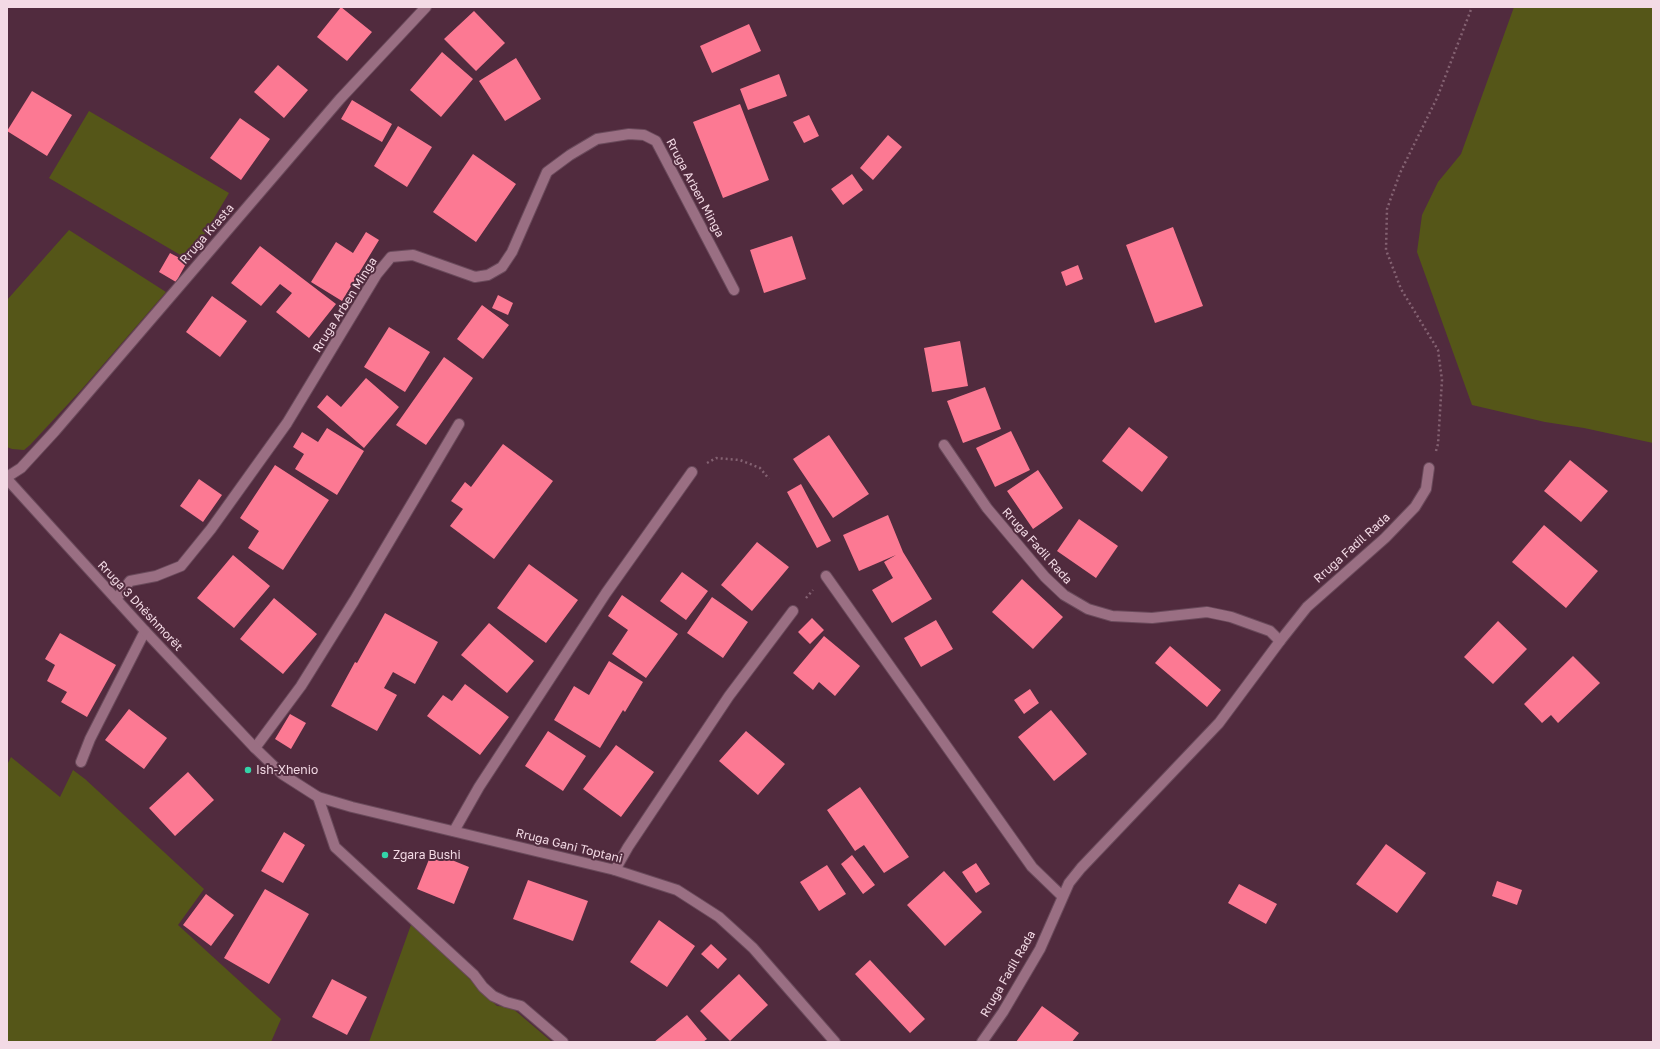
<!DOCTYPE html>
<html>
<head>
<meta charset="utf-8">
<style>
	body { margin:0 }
	#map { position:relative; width:1660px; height:1049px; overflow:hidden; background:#512b3e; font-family:"Golos Text",sans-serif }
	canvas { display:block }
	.frame { position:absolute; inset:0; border:8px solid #f3dae5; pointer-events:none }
</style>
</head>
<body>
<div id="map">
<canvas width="1660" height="1049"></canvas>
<div class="frame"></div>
</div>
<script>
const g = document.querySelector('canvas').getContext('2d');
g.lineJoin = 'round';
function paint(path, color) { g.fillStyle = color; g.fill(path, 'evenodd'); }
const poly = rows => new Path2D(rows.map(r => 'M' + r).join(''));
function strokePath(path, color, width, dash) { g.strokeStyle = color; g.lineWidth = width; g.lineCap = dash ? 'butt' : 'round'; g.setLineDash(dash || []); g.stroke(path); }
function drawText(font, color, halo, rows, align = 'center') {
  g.font = font + ' "Golos Text",sans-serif'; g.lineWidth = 4; g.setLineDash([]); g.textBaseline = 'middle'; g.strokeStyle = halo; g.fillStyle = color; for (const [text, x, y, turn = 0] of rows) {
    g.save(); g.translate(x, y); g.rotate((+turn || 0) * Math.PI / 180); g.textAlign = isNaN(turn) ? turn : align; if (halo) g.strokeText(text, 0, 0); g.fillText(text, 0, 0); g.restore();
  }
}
const green = poly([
	[1514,7,1653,7,1653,443,1584,428,1545,422,1472,405,1417,252,1422,215,1438,182,1461,154],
	[89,111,229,193,189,260,49,178],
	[69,230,166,292,82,389,30,445,24,450,12,449,7,447,7,300],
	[11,757,60,797,73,770,85,779,204,889,178,925,281,1019,271,1042,7,1042,7,765],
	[412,922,497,1006,511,1007,552,1042,369,1042]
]);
const building = poly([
	[341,7,372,32,347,61,317,37],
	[474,11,505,43,476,71,444,39],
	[749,24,761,51,712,73,700,46],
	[442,52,473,79,441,117,410,90],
	[516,58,541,99,505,121,479,81],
	[278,65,308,90,284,118,254,92],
	[779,74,787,96,748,110,740,89],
	[32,91,72,115,47,156,7,131],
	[352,100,392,124,382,142,341,119],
	[740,104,769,180,723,198,693,122],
	[809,115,819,136,804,143,793,122],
	[240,118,270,139,241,180,210,158],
	[398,126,432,147,407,187,374,166],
	[888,135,902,147,873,180,860,168],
	[473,154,516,184,476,242,433,212],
	[852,174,863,190,843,205,831,189],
	[1173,227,1203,306,1155,323,1126,245],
	[366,232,379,240,342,301,311,282,336,242,353,253],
	[792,236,806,279,764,293,750,250],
	[260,246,336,304,309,338,276,312,292,293,280,284,261,306,231,283],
	[170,253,187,262,176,282,159,272],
	[1078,265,1083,279,1066,286,1061,272],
	[498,295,513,303,508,315,492,308],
	[212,296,247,321,220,357,186,332],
	[482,305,509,325,483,359,457,339],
	[389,327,430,352,405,392,364,367],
	[960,341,968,386,932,392,924,348],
	[444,357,473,378,426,445,396,425],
	[366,378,399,407,364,448,317,407,327,395,341,407],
	[985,387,1001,429,963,443,947,401],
	[1129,427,1168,457,1142,492,1102,461],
	[327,428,364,451,337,495,295,469,304,454,293,447,302,432,318,442],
	[1011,431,1030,470,995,487,976,448],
	[829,435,869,494,833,518,793,459],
	[503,444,553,481,494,559,450,526,463,509,451,501,465,482,471,487],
	[1570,460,1608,491,1581,522,1544,491],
	[275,465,329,500,283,570,248,548,259,531,240,518],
	[1038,470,1063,508,1033,529,1007,491],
	[199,479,222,495,203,522,180,506],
	[801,484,831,541,817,548,787,492],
	[888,515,903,552,932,599,892,623,872,590,893,578,884,562,896,555,859,571,843,535],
	[1079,519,1118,546,1096,578,1057,551],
	[1544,525,1598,571,1566,608,1512,562],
	[757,542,789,567,752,611,721,585],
	[233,555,270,586,234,628,197,598],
	[529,564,578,600,546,643,497,608],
	[682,572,708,591,686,620,660,601],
	[1022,579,1063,617,1033,649,992,612],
	[622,595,678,634,646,678,612,654,628,630,608,616],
	[712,597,748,622,723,658,687,633],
	[274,598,317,634,283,674,240,639],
	[385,613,438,642,415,684,393,672,384,688,397,695,377,731,331,706,355,662,357,663],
	[812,618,824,630,810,644,798,632],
	[936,620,953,649,921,667,904,638],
	[1498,621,1527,649,1493,684,1464,657],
	[489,623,534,661,507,693,461,655],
	[60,633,116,665,87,717,61,702,67,692,47,681,55,665,45,659],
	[824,636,860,666,835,696,819,682,813,690,793,673],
	[1170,646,1221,690,1207,707,1155,663],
	[1573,656,1600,683,1558,723,1551,715,1542,723,1524,704],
	[609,661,643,682,625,712,623,710,600,748,554,720,574,686,589,695],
	[465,684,509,717,480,755,427,716,443,695,452,701],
	[1030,689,1039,703,1024,714,1014,700],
	[129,709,167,738,144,769,105,740],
	[1051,710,1087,754,1054,781,1018,737],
	[290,714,306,723,291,749,275,739],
	[548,731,586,756,563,791,525,766],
	[746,731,785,764,758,795,719,761],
	[616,745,654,772,621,817,583,789],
	[188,772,214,800,175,836,149,808],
	[860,787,909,857,884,873,864,845,855,851,827,810],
	[284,832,305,845,283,883,261,871],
	[1386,844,1426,873,1397,913,1356,884],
	[432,852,469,867,454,904,417,889],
	[852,855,875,885,863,894,841,864],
	[976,863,990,884,976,893,962,872],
	[827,865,846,894,819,911,800,882],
	[944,871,982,912,945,946,907,905],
	[528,880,588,901,573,941,513,919],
	[1497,881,1522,890,1517,905,1492,896],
	[1239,884,1277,904,1266,924,1228,903],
	[265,889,309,914,269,984,224,958],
	[206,894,234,915,211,946,183,925],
	[659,920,695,946,667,987,630,962],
	[711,944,727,959,718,969,701,954],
	[870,960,925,1019,910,1033,855,974],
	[739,974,768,1005,730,1041,700,1011],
	[332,979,367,997,347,1035,312,1017],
	[1042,1006,1079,1033,1072,1042,1016,1042],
	[687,1015,707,1039,703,1042,654,1042]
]);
const path = poly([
	[1436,451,1438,444,1442,380,1438,350,1401,289,1386,250,1387,209,1400,173,1437,98,1472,7],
	[707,463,716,458,740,460,760,468,769,479],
	[806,598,813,590]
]);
const service = poly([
	[944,445,987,508,1045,577,1064,595,1088,609,1112,616,1152,618,1207,612,1231,617,1270,631,1280,641],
	[7,477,21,468,55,431,340,99,426,7],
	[826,576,1032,867,1062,896],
	[255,748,301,686,354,601,459,424],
	[81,762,90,739,145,631],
	[318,797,335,847,474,975,483,987,493,996,506,1002,521,1006,563,1042],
	[615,870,628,847,729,696,793,611]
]);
const minor = poly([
	[116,599,130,581,156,576,181,566,211,529,287,423,377,274,391,257,413,255,475,277,488,275,502,267,512,252,547,172,570,155,597,139,629,134,644,135,656,141,734,290],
	[454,831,479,787,606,593,692,472],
	[982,1042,1003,1012,1040,949,1069,883,1081,868,1219,723,1280,641,1307,607,1385,538,1415,507,1426,489,1429,468]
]);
const secondary = poly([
	[7,479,145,631,255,748,282,774,318,797,352,807,615,870,677,890,719,917,753,948,835,1042]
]);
const markers = [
	[248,770,4,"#33d4a8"],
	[385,855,4,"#33d4a8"]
];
const streetNames = [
	["Rruga Arben Minga",695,188,62],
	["Rruga Krasta",207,234,-49],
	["Rruga Arben Minga",345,305,-58],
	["Rruga Fadil Rada",1037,546,48],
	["Rruga Fadil Rada",1352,548,-42],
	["Rruga 3 Dhëshmorët",140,606,47],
	["Rruga Gani Toptani",569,846,14],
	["Rruga Fadil Rada",1008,974,-60]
];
const poiNames = [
	["Ish-Xhenio",256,770],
	["Zgara Bushi",393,855]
];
paint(green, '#555618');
paint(building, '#fc7993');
strokePath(service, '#6a4a5b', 12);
strokePath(minor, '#6a4a5b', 12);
strokePath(secondary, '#6a4a5b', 12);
strokePath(path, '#846272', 2.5, [2, 3]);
strokePath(service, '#9a6f83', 10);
strokePath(minor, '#9a6f83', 10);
strokePath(secondary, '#9a6f83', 10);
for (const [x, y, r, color] of markers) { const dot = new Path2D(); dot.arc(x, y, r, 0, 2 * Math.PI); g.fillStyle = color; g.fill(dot); strokePath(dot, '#512b3e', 1.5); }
drawText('12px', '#f3dae5', '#512b3e', streetNames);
drawText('12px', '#f3dae5', '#512b3e', poiNames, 'left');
</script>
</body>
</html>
